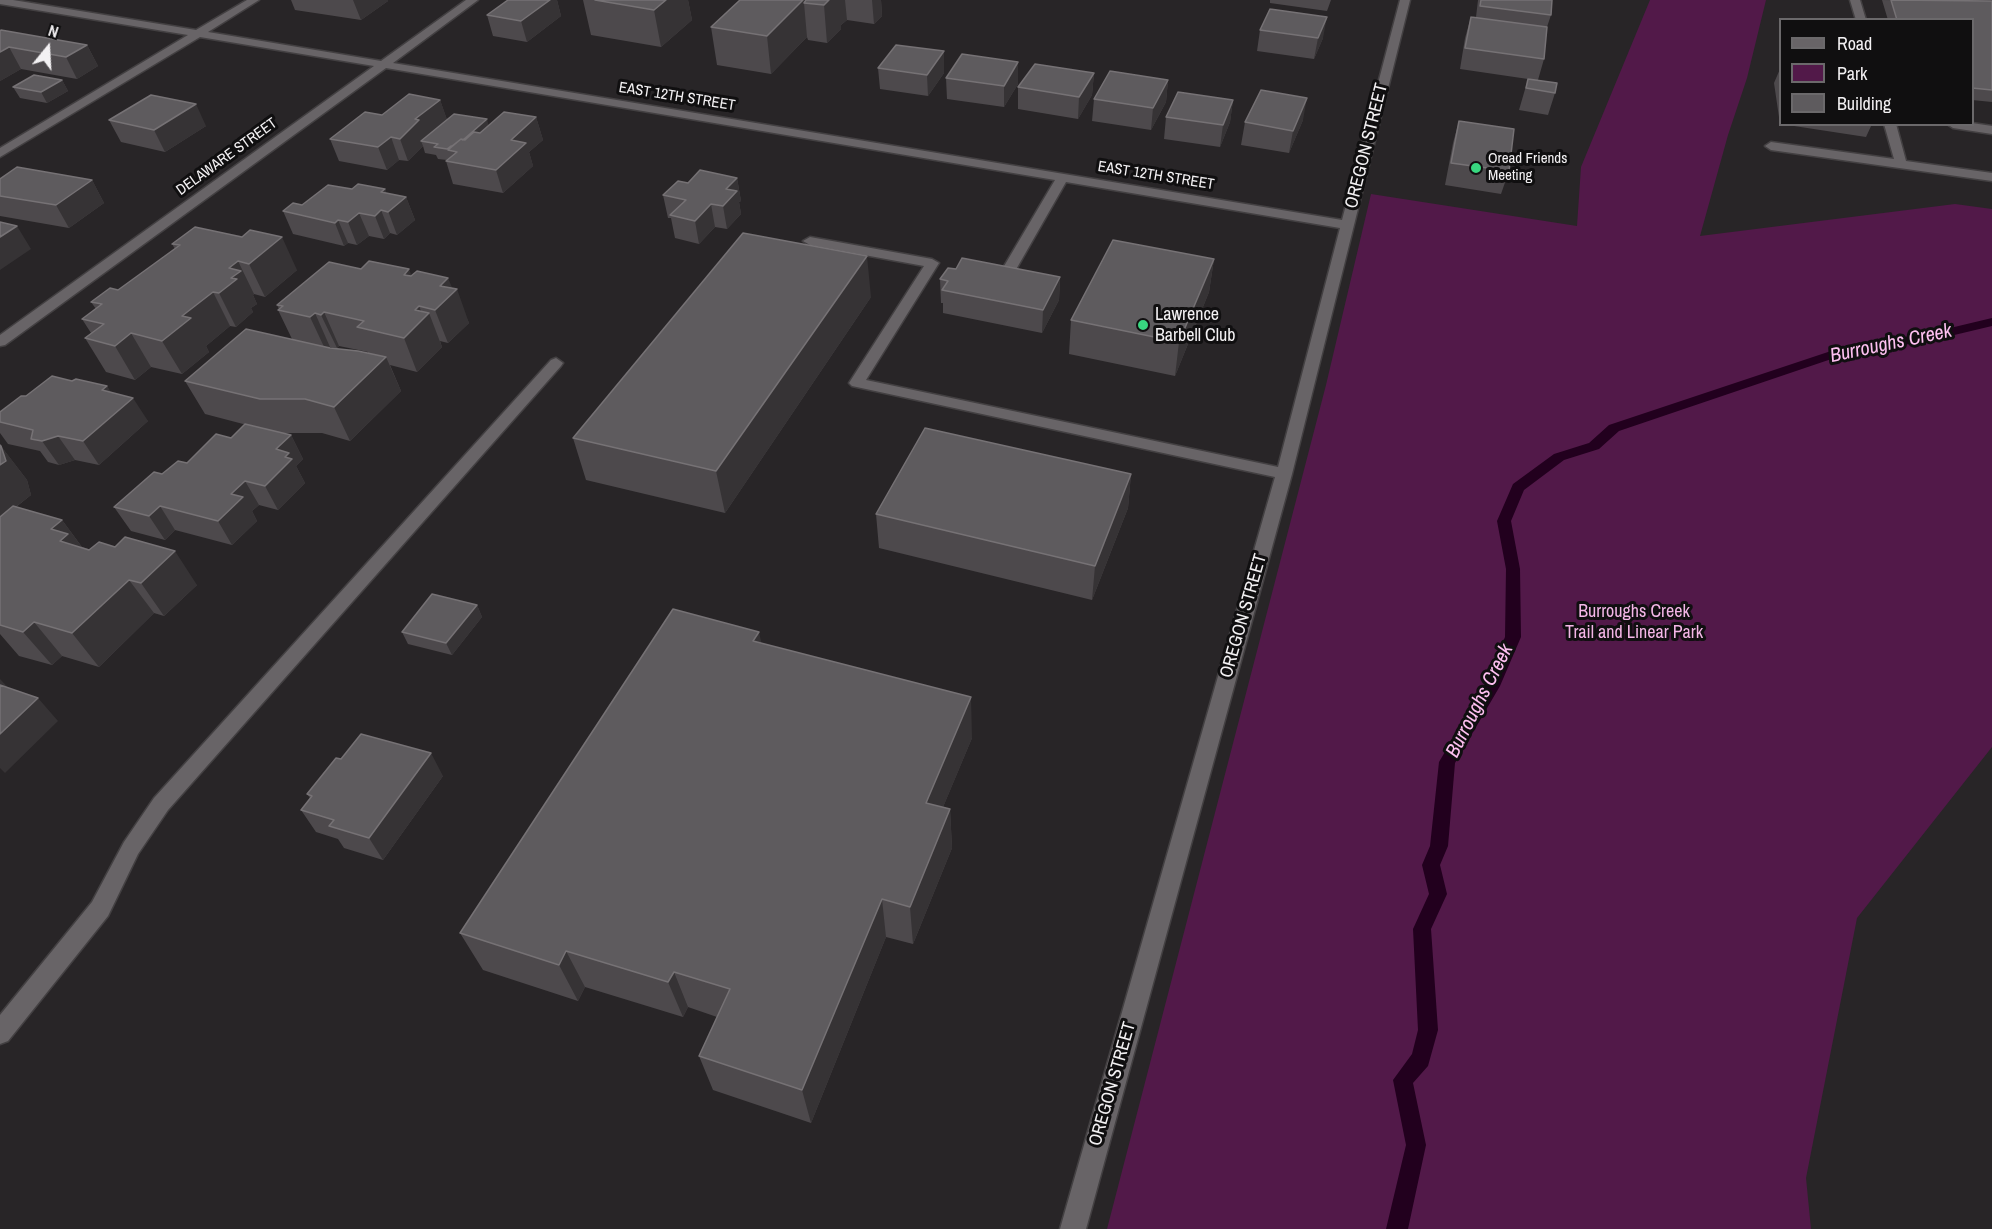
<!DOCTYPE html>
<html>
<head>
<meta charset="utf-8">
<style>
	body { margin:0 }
	#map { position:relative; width:1992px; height:1229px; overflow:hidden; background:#282527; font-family:"Archivo Narrow",sans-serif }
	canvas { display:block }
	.legend { position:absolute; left:1779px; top:18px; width:195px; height:108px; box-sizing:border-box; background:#100f10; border:2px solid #6b696b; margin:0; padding:8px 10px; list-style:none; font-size:18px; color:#f3f1f3 }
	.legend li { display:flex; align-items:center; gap:12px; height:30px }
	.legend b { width:30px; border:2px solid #6b696b }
	.north { position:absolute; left:18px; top:18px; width:60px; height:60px; -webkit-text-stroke:4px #100f10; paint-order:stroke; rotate:18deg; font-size:16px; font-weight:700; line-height:24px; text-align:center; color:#f3f1f3 }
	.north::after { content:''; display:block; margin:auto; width:21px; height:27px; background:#f3f1f3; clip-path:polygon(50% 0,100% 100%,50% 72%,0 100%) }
</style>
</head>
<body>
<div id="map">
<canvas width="1992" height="1229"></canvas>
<ul class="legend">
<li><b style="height:8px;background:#686467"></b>Road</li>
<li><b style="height:16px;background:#521949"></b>Park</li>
<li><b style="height:16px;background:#5e5b5e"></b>Building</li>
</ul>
<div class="north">N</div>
</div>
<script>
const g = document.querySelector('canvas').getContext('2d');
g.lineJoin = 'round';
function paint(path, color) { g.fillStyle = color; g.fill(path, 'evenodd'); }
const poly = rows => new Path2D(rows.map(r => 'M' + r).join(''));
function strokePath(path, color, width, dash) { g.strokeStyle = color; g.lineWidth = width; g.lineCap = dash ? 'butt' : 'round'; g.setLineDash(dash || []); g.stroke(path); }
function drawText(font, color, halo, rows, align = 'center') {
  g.font = font + ' "Archivo Narrow",sans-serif'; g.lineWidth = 6; g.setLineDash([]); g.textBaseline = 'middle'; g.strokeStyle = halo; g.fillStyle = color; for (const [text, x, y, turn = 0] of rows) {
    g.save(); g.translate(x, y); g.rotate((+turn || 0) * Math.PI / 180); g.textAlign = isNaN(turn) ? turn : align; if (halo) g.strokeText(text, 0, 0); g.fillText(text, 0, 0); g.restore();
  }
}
const green = poly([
	[1650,0,1766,0,1747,78,1728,135,1700,236,1955,204,1992,209,1992,747,1857,918,1806,1178,1811,1229,1107,1229,1326,385,1371,194,1577,226,1581,167]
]);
const stream = poly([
	[1992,318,1992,326,1925,342,1855,351,1619,431,1599,449,1564,460,1524,490,1511,521,1520,569,1521,637,1500,686,1455,763,1448,846,1440,865,1447,894,1431,929,1438,1030,1428,1066,1413,1083,1426,1145,1408,1229,1386,1229,1406,1145,1393,1080,1412,1054,1418,1030,1413,929,1429,894,1422,865,1430,846,1439,762,1485,684,1505,637,1506,569,1497,521,1513,484,1554,454,1589,443,1609,425,1849,345,1925,334,1992,318]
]);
const minor = poly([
	[0,0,13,0,196,30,247,0,259,0,208,32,381,61,466,0,478,0,393,63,1342,220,1400,0,1410,0,1292,474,1086,1229,1060,1229,1275,477,852,386,849,383,924,266,810,245,803,241,810,237,932,259,939,263,866,380,1278,467,1340,228,1066,182,1014,273,1007,277,1000,273,1055,180,386,68,5,345,0,346,0,335,374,66,200,37,0,157,0,148,188,35,0,4,0,0],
	[1850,0,1860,0,1866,20,1856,20,1850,0],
	[1972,123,1992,126,1992,134,1953,128,1947,124,1972,123],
	[1884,124,1896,124,1906,161,1992,173,1992,181,1771,150,1765,146,1771,142,1894,159,1884,124],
	[556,358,563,363,561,366,168,810,138,854,108,916,8,1041,0,1044,0,1015,92,902,124,842,154,798,551,360,556,358]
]);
const wall = poly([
	[291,0,388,0,388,1,361,20,295,10],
	[508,0,557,0,561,16,527,42,493,36,487,15],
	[583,0,688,0,692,20,661,47,591,35],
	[740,0,881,0,882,16,874,24,847,20,841,25,841,29,827,43,808,40,807,37,771,74,717,65,711,27],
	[1270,0,1331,0,1327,11,1270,3],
	[1478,0,1552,0,1551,15,1547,27,1544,59,1538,80,1555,93,1548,115,1519,110,1528,79,1460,69,1465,38,1471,17,1476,17],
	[1882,0,1992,1,1992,102,1972,100,1972,20,1888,20],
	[1260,30,1323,38,1314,59,1257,51],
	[0,31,87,45,98,66,77,79,21,69,0,81],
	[878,68,944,73,928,96,880,89],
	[1780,69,1780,124,1774,83],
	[1094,73,1092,95,1078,119,1018,109,1018,87],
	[946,78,1018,84,1004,107,947,99],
	[62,80,68,91,47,103,20,98,13,87],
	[1168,80,1166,102,1151,130,1092,121,1094,99],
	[440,100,447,120,489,125,536,117,543,140,529,152,533,166,503,193,453,184,446,161,447,160,438,159,436,155,425,153,423,146,408,161,399,160,387,170,339,161,330,139,382,115],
	[1233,100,1230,122,1220,147,1164,139,1166,117],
	[109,120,206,126,165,152,121,142],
	[1303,120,1289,153,1241,145,1245,122],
	[1459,121,1509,171,1501,194,1445,185,1453,143],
	[1781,124,1872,124,1866,137],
	[737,178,741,201,739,202,741,214,727,229,715,227,699,244,675,238,671,218,668,218,663,195,688,183],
	[0,179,92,180,104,203,69,228,0,216],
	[352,189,385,189,386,193,406,197,415,220,397,235,390,233,384,239,369,236,357,245,348,243,344,246,293,234,283,211],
	[172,244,297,270,265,297,254,294,253,295,257,304,251,308,253,312,236,327,230,326,206,346,209,352,182,374,151,367,135,380,106,372,85,338,91,333,82,319,96,309,91,302,118,290,175,249],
	[1214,259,1209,292,1175,376,1069,354,1071,320],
	[361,269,412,275,452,288,469,323,448,343,440,341,442,347,417,372,390,365,401,391,350,441,322,433,279,433,291,435,303,459,296,466,305,483,278,510,259,505,252,511,257,521,232,545,175,530,165,540,131,531,114,507,162,474,187,463,231,438,247,425,205,414,185,381,292,339,278,310,279,309,277,305],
	[339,346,368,352,368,353,329,348,330,347,337,348],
	[956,269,1060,277,1059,300,1042,333,943,313,943,303,941,303,940,279],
	[871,297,725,513,586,480,573,438],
	[72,381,107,386,110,392,148,421,99,465,75,460,59,465,48,462,40,451,8,444,0,433,0,412,26,396],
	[0,445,27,480,31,495,16,507,62,520,82,547,197,585,164,616,154,613,99,667,62,656,52,665,19,656,0,634],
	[1131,474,1128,508,1092,600,879,548,876,514],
	[477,605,482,617,452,655,408,644,402,632],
	[761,643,972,738,943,807,950,809,952,848,913,944,886,937,811,1123,713,1090,699,1056,717,1017,688,1007,683,1017,585,987,578,1001,483,970,460,933],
	[341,759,443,776,383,860,344,848,338,839,316,832,301,810,310,798,307,794]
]);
const shadedWall = poly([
	[353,0,388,0,388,1,361,20],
	[550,0,557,0,561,16,527,42,521,21],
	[666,0,688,0,692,20,661,47,654,10],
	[803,0,807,0,804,3,807,37,771,74,767,36],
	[829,0,845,0,847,20,841,25,841,29,827,43,824,5],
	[872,0,881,0,882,16,874,24],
	[1327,17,1323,38,1314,59,1318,38],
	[87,45,98,66,77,79,66,57],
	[9,47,21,69,0,81,0,52],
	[944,51,944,73,928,96,927,75],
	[1018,62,1018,84,1004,107,1004,86],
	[1094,73,1092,95,1078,119,1079,97],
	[62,80,68,91,47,103,41,92],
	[1168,80,1166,102,1151,130,1153,108],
	[1307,98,1303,120,1289,153,1293,131],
	[440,100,448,122,421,141,423,146,408,161,400,139,415,119],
	[1233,100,1230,122,1220,147,1223,125],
	[196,104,206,126,165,152,154,130],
	[536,117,543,140,529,152,533,166,503,193,496,170,511,140],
	[487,119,490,131,455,147],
	[391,137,399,160,387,170,378,147],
	[737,178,741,201,739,202,741,214,727,229,723,206,726,189],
	[92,180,104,203,69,228,56,205],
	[385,189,392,209,406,197,415,220,397,235,381,192],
	[711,204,715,227,699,244,695,221],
	[381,210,390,233,384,239,375,216],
	[359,213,369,236,357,245,348,222],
	[338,220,348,243,344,246,335,223],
	[17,226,31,249,0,270,0,237],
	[282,237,297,270,265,297,249,264],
	[867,256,871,297,725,513,716,471],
	[1214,259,1209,292,1175,376,1179,342],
	[238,261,254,294,253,295,257,304,251,308,253,312,236,327,219,293,229,268],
	[409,269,422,303,404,275],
	[1060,277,1059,300,1042,333,1043,310],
	[448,278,454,292,457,289,469,323,448,343,435,310,440,286],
	[213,292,230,326,206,346,209,352,182,374,162,341,182,316],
	[419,306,424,318,429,313,442,347,417,372,404,338,415,310],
	[324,312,339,346,337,348,321,315],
	[315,313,330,347,326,351,310,317],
	[131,333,151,367,135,380,115,346],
	[386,357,401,391,350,441,334,407],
	[107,386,121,408,133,398,148,421,99,465,83,441,102,390],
	[291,435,303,459,296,466,305,483,278,510,265,486,276,449],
	[58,436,75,460,59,465,42,441],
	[1,446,27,480,31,495,0,519,0,461],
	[1131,474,1128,508,1092,600,1095,566],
	[245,481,259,505,252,511,257,521,232,545,218,521,231,494],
	[160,506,175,530,165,540,149,516],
	[62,520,87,554,60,541,51,529],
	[175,551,197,585,164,616,141,583],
	[129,580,154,613,99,667,72,633],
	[477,605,482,617,452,655,446,643],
	[34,622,62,656,52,665,23,632],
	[759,632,768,673,753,641],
	[0,679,18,698,0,694],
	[971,697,972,738,928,843,926,803],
	[38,698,58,721,5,773,0,768,0,734],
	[431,753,443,776,383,860,369,838],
	[950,809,952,848,913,944,910,907],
	[882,899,886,937,811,1123,802,1090],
	[566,951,585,987,578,1001,559,965],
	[674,972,688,1007,683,1017,668,982]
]);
const building = poly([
	[508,0,550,0,521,21,487,15,508,0],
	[595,0,666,0,654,10,595,0],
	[740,0,803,0,767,36,711,27,740,0],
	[806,0,829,0,824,5,804,3,806,0],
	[1481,0,1552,0,1551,15,1480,6,1481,0],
	[1891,0,1992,1,1992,90,1972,88,1972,20,1897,20,1891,0],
	[1270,9,1327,17,1318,38,1260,30,1270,9],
	[1471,17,1547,27,1544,59,1465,48,1471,17],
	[1,30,87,45,66,57,9,47,0,52,0,31,1,30],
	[896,45,944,51,927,75,878,68,896,45],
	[962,54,1018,62,1004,86,946,78,962,54],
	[1035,64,1094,73,1079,97,1018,87,1035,64],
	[1110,71,1168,80,1153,108,1094,99,1110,71],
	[34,75,62,80,41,92,13,87,34,75],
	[1528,79,1557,83,1555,93,1526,88,1528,79],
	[1261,90,1307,98,1293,131,1245,122,1261,90],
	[1178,92,1233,100,1223,125,1166,117,1178,92],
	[409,94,440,100,415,119,419,120,400,139,391,137,378,147,330,139,365,112,382,115,409,94],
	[151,95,196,104,154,130,109,120,151,95],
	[504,112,536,117,511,140,526,143,496,170,446,161,457,152,448,150,461,139,465,140,474,132,480,133,504,112],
	[454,114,487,119,463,140,461,139,452,146,451,146,447,149,434,147,438,144,421,141,454,114],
	[1459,121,1514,129,1509,171,1451,163,1459,121],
	[17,167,92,180,56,205,0,196,0,179,17,167],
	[700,170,737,178,726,189,737,191,723,206,711,204,695,221,670,215,686,200,663,195,678,181,688,183,700,170],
	[358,184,385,189,381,192,406,197,388,212,381,210,375,216,359,213,348,222,338,220,335,223,283,211,293,203,302,205,328,185,352,189,358,184],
	[0,222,17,226,0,237,0,222],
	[195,227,242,237,250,230,282,237,249,264,238,261,229,268,241,271,231,278,237,279,219,293,213,292,182,316,191,318,162,341,131,333,115,346,85,338,104,324,82,319,102,304,91,302,110,288,118,290,180,245,172,244,195,227],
	[743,233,867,256,716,471,573,438,743,233],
	[1113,240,1214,259,1179,342,1071,320,1113,240],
	[962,258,1060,277,1043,310,942,290,948,281,940,279,948,268,956,269,962,258],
	[369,261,409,269,404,275,411,276,417,271,448,278,440,286,457,289,435,310,419,306,415,310,429,313,404,338,357,327,364,321,324,312,321,315,315,313,310,317,278,310,283,306,277,305,329,262,361,269,369,261],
	[246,329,330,348,358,351,386,357,334,407,305,399,260,399,185,381,246,329],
	[52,376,72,381,76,379,107,386,102,390,133,398,83,441,58,436,42,441,31,439,33,430,0,422,0,412,21,396,26,396,52,376],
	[245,424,291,435,276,449,289,453,285,457,292,459,265,486,245,481,231,494,243,497,218,521,160,506,149,516,114,507,154,472,162,474,178,461,187,463,216,434,231,438,245,424],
	[925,428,1131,474,1095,566,876,514,925,428],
	[0,445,1,446,6,461,0,465,0,445],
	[13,506,62,520,51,529,68,534,60,541,89,550,99,542,115,547,125,537,175,551,141,583,129,580,72,633,34,622,23,632,0,625,0,517,13,506],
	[432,594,477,605,446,643,402,632,432,594],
	[673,609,759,632,753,641,971,697,926,803,950,809,910,907,882,899,802,1090,699,1056,730,989,674,972,668,982,566,951,559,965,460,933,673,609],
	[0,685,38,698,0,734,0,685],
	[361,734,431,753,369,838,329,826,334,820,301,810,312,796,307,794,336,758,341,759,361,734]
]);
const markers = [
	[1476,168,6,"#38d880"],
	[1143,325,6,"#38d880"]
];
const farStreetnames = [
	["EAST 12TH STREET",677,97,9],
	["DELAWARE STREET",227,157,-36],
	["EAST 12TH STREET",1156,176,9]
];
const farPoinames = [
	["Oread Friends",1488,159],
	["Meeting",1488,176]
];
const streetNames = [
	["OREGON STREET",1367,146,-76],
	["OREGON STREET",1244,616,-74],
	["OREGON STREET",1113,1084,-74]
];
const poiNames = [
	["Lawrence",1155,315],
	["Barbell Club",1155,336]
];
const parkNames = [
	["Burroughs Creek",1634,612],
	["Trail and Linear Park",1634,633]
];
const waterNames = [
	["Burroughs Creek",1891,344,-12],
	["Burroughs Creek",1480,701,-63]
];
paint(green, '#521949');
paint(stream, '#22001e');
strokePath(minor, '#434042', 3);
paint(minor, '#686467');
paint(wall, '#4d494c');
paint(shadedWall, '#363335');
paint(building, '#5e5b5e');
strokePath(building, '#767275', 1.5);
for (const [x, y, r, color] of markers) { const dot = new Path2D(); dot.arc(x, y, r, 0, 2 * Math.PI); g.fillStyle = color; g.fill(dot); strokePath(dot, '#100f10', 2); }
drawText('15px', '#f3f1f3', '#100f10', farStreetnames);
drawText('15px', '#f3f1f3', '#100f10', farPoinames, 'left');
drawText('18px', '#f3f1f3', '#100f10', streetNames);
drawText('18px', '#f3f1f3', '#100f10', poiNames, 'left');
drawText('18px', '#f4b6e7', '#100f10', parkNames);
drawText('italic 20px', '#fec0f1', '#100f10', waterNames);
</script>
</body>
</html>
